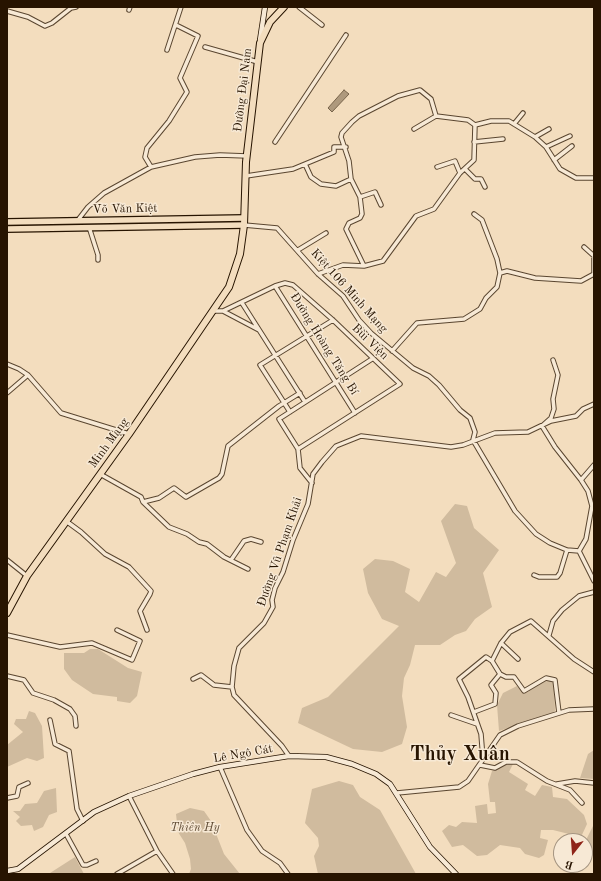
<!DOCTYPE html>
<html>
<head>
<meta charset="utf-8">
<style>
	body { margin:0 }
	#map { position:relative; width:601px; height:881px; overflow:hidden; background:#f3ddbe; font-family:"Old Standard TT",serif }
	canvas { display:block }
	.frame { position:absolute; inset:0; border:8px solid #271400; pointer-events:none }
	.north { position:absolute; left:553px; top:833px; width:40px; height:40px; box-sizing:border-box; background:#f7e9d5; border:1px solid #a49480; border-radius:50%; rotate:197deg; font-size:11px; font-weight:700; line-height:16px; text-align:center; color:#271400 }
	.north::after { content:''; display:block; margin:auto; width:14px; height:18px; background:#8f2418; clip-path:polygon(50% 0,100% 100%,50% 72%,0 100%) }
</style>
</head>
<body>
<div id="map">
<canvas width="601" height="881"></canvas>
<div class="frame"></div>
<div class="north">B</div>
</div>
<script>
const g = document.querySelector('canvas').getContext('2d');
g.lineJoin = 'round';
function paint(path, color) { g.fillStyle = color; g.fill(path, 'evenodd'); }
const poly = rows => new Path2D(rows.map(r => 'M' + r).join(''));
function strokePath(path, color, width, dash) { g.strokeStyle = color; g.lineWidth = width; g.lineCap = dash ? 'butt' : 'round'; g.setLineDash(dash || []); g.stroke(path); }
function drawText(font, color, halo, rows, align = 'center') {
  g.font = font + ' "Old Standard TT",serif'; g.lineWidth = 3; g.setLineDash([]); g.textBaseline = 'middle'; g.strokeStyle = halo; g.fillStyle = color; for (const [text, x, y, turn = 0] of rows) {
    g.save(); g.translate(x, y); g.rotate((+turn || 0) * Math.PI / 180); g.textAlign = isNaN(turn) ? turn : align; if (halo) g.strokeText(text, 0, 0); g.fillText(text, 0, 0); g.restore();
  }
}
const green = poly([
	[455,504,467,506,474,528,499,550,483,573,492,607,475,619,466,631,455,635,440,645,415,645,410,665,404,678,402,696,407,727,402,744,382,752,353,749,298,723,302,708,328,697,399,626,382,619,368,593,363,569,375,559,393,561,410,569,405,592,419,602,436,572,446,577,456,563,441,521],
	[90,649,98,649,128,668,142,672,137,696,130,703,117,701,117,697,93,694,72,680,64,669,64,653,84,653],
	[548,680,554,681,555,711,549,715,499,731,497,705,503,693,517,686,524,693,528,692,539,683],
	[29,711,35,713,42,726,44,758,37,761,27,758,7,767,7,745,23,732,14,724,16,719,26,719],
	[594,750,594,779,580,778,588,754],
	[508,764,513,764,509,772,528,784,525,790,535,796,542,785,552,787,553,797,567,799,584,815,587,824,581,837,553,830,541,830,540,838,548,840,544,855,539,858,525,854,520,848,500,845,487,855,477,856,463,845,452,847,442,831,449,825,456,827,462,822,477,823,475,806,487,804,488,814,496,813,495,802,490,802,488,784,492,771],
	[339,781,353,785,360,797,380,810,416,874,318,874,314,856,319,846,318,838,305,823,312,789],
	[56,788,57,812,49,815,43,827,34,831,32,825,21,826,16,821,20,817,13,811,20,811,25,804,37,803,44,791],
	[190,808,204,811,211,821,224,854,240,874,189,874,191,869,190,859,185,843,178,832,176,814],
	[594,824,594,853,585,850,585,842],
	[75,857,84,874,50,874,50,873]
]);
const water = poly([
	[344,90,349,94,332,112,328,108,344,90]
]);
const street = poly([
	[299,7,322,25],
	[129,10,130,7],
	[7,11,28,17,45,26,52,23,71,8,76,7],
	[205,47,258,62],
	[167,50,181,7],
	[514,124,523,113],
	[414,129,436,116,468,120,475,125,491,121,509,121,535,137,546,147,560,169,576,178,594,178],
	[535,137,549,129],
	[275,142,346,35],
	[474,142,503,139],
	[546,147,570,136],
	[554,160,572,146],
	[305,164,311,177,321,184,336,186,351,179,360,197,362,214,360,218,349,223,346,229,364,266],
	[151,167,145,157,147,148,169,121,187,92,180,78,198,36,176,25],
	[437,167,455,161,460,173],
	[465,169,475,179,481,179,485,187],
	[246,176,293,169,334,152,334,147,346,147],
	[351,179,349,161,341,137,342,133,352,122,359,116,398,96,420,90,431,99,436,116],
	[360,197,375,192,381,205],
	[474,214,482,220,497,259,500,273],
	[78,220,88,207,104,193,151,167,195,157,220,155,247,156],
	[244,225,277,228,318,274,343,296,359,320,371,333,413,368,429,376,439,385,460,410,470,418,475,432,473,440],
	[89,227,98,255,98,260],
	[298,250,326,233],
	[318,274,343,265,364,266,383,261,416,216,434,209,460,173,474,160,475,125],
	[275,286,355,413],
	[242,303,305,402],
	[213,311,223,311,259,330],
	[223,311,275,286,285,283,293,285,333,320,400,384,298,449],
	[392,351,417,323,464,319,480,309,486,298,497,287,500,273,507,271,535,278,581,281,594,274,594,256,584,247],
	[553,360,558,375,553,399,554,409,551,418,542,426,555,447,581,480,588,491,592,506,586,539,579,551],
	[7,364,19,369,28,375,61,413,129,434],
	[7,393,28,375],
	[290,412,260,365,333,320],
	[473,440,515,511,536,534,550,543,567,550,579,551],
	[298,449,279,419,372,359],
	[298,449,300,468,312,483],
	[100,474,141,497,143,502,169,527,187,534,199,542,207,544,224,557,248,569],
	[581,480,594,465],
	[143,502,159,498,174,488,186,497,219,478,222,474,228,446,279,406,300,393],
	[66,521,81,532,105,554,129,567,151,591,150,594,140,611,147,630],
	[579,551,594,581],
	[7,560,27,576],
	[231,560,244,541,251,539,261,542],
	[534,575,539,577,557,577,560,573,567,550],
	[7,635,60,647,92,643,132,660,140,641,117,630],
	[549,635,553,621,562,610,579,596,594,592],
	[501,643,518,659],
	[492,661,501,643,510,632,531,621,574,659,594,672],
	[7,676,24,680,33,693,54,700,70,709,75,716,76,726],
	[193,679,201,675,214,685,232,687],
	[474,712,495,704,496,693,491,685,500,674,506,677,514,677,524,691,546,678,555,680,559,713],
	[451,715,477,724],
	[50,720,55,744,69,751,77,809,83,821],
	[289,756,282,746,234,695,232,687,234,666,239,648,264,623,273,607,272,600,275,588,283,572,293,540,308,504,313,474,322,462,336,446,361,436,451,447,463,445,495,433,528,432,551,421,576,416,583,409,594,404],
	[483,759,481,734,468,697,459,679,486,657,492,661,500,674],
	[480,765,495,768,506,762,517,762,547,781,570,790,582,803],
	[220,767,247,830,262,851,280,863,288,874],
	[557,784,575,781,594,783],
	[397,793,459,787,468,781,500,735,518,726,569,710,594,709],
	[7,798,17,796,19,787,28,783],
	[66,834,83,865,87,865,96,861],
	[157,851,173,874],
	[117,874,157,851,129,796]
]);
const secondary = poly([
	[260,40,265,7],
	[7,871,18,869,94,812,129,796,193,774,220,767,289,756,326,757,352,764,376,774,390,784,430,847,456,874]
]);
const primary = poly([
	[7,222,244,218],
	[7,229,244,225]
]);
const highway = poly([
	[7,613,27,576,129,434,229,287,240,254,244,225,246,162,260,43,270,22,284,7]
]);
const streetNames = [
	["Đường Đại Nam",243,90,-83],
	["Võ Văn Kiệt",125,209,-1],
	["Kiệt 106 Minh Mạng",349,291,48],
	["Bùi Viện",370,342,44],
	["Đường Hoàng Tăng Bí",324,344,58],
	["Minh Mạng",109,443,-54],
	["Đường Vũ Phạm Khải",280,552,-71],
	["Lê Ngô Cát",243,754,-10]
];
const parkNames = [
	["Thiên Hy",195,828]
];
const townNames = [
	["Thủy Xuân",460,755]
];
paint(green, '#d0bb9e');
paint(water, '#ae997d');
strokePath(water, '#78644b', 1);
strokePath(street, '#5a4630', 5.5);
strokePath(secondary, '#271400', 6);
strokePath(primary, '#271400', 8);
strokePath(highway, '#271400', 8);
strokePath(street, '#f7e9d5', 3.5);
strokePath(secondary, '#f7e9d5', 4.5);
strokePath(primary, '#f3ddbe', 5.5);
strokePath(highway, '#f3ddbe', 6);
drawText('12px', '#271400', '#f7e9d5', streetNames);
drawText('italic 12px', '#624e37', '#f7e9d5', parkNames);
drawText('bold 20px', '#271400', '#f7e9d5', townNames);
</script>
</body>
</html>
